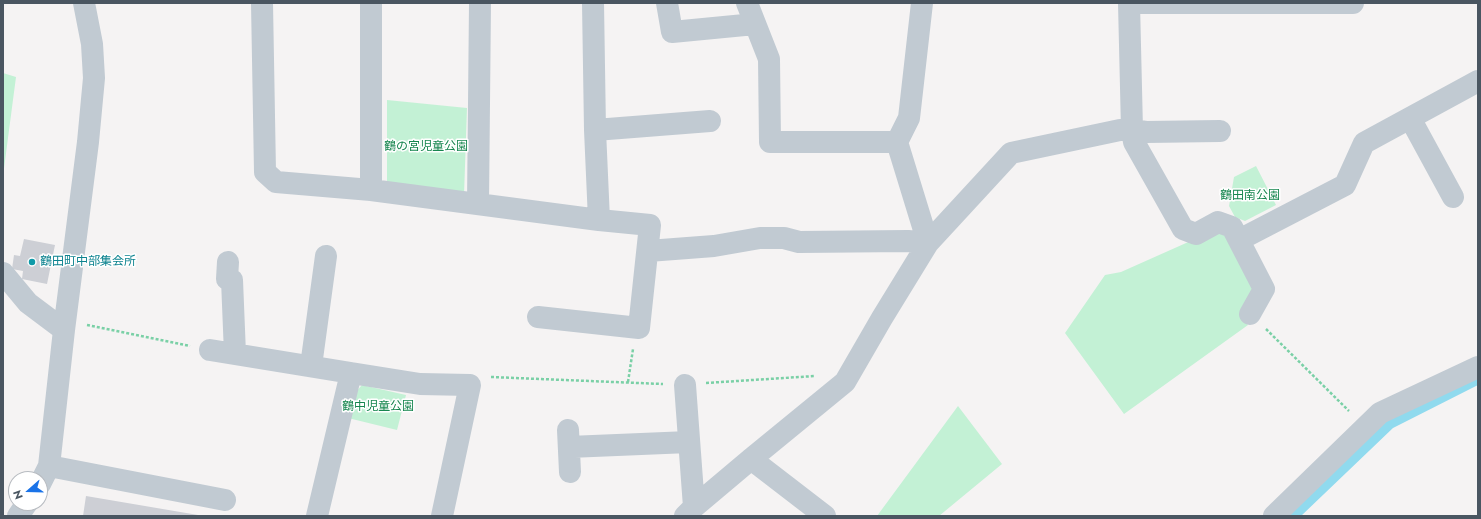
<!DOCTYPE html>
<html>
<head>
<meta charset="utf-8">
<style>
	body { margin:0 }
	#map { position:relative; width:1481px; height:519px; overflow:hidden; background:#f5f3f3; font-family:Jost,sans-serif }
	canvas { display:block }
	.frame { position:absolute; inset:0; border:4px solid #4a5661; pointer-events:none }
	.north { position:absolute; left:8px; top:471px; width:40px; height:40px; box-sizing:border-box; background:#fff; border:1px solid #b7bbc0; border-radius:50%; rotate:250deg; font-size:11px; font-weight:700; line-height:16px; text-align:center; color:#4a5661 }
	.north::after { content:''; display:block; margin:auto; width:14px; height:18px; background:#1a73e8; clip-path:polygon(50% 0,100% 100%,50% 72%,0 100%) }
</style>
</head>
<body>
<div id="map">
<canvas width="1481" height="519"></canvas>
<div class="frame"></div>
<div class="north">N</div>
</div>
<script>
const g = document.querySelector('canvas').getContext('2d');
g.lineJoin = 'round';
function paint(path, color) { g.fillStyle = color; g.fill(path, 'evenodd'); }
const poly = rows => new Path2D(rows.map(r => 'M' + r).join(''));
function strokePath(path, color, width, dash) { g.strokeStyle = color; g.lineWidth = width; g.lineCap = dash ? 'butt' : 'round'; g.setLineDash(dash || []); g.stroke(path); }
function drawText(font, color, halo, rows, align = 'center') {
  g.font = font + ' Jost,"Noto Sans JP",sans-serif'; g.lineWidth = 3; g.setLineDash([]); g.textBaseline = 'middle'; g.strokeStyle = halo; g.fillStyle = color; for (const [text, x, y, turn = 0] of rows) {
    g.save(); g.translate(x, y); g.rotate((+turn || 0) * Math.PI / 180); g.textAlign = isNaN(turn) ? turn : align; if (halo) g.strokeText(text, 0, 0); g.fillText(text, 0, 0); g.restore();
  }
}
const green = poly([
	[3,73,16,77,3,176],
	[387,100,467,108,464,195,387,186],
	[1256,166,1276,205,1245,221,1235,217,1229,206,1234,177],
	[1213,231,1228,236,1253,290,1240,316,1248,325,1124,414,1065,333,1105,275,1121,272],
	[362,385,406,395,397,430,348,418,354,394],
	[958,406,1002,464,939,516,877,516]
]);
const water = poly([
	[1478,372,1478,385,1393,428,1301,516,1286,516,1384,420]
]);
const building = poly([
	[24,239,55,245,47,284,22,279,23,271,12,269,14,255,20,256],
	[86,496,198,515,198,516,83,516]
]);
const path = poly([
	[87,325,190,346],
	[1266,329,1349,411],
	[491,377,663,384],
	[628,382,633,349],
	[706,383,815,376]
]);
const minor = poly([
	[262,3,265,172,276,182,371,190,599,220,650,225,639,328,538,317],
	[371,3,371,190],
	[593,3,595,130,599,220],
	[667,3,672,32,755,24],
	[747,3,769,59,770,142,897,142],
	[1129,3,1353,3],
	[1410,118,1453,197],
	[595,130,710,121],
	[1220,131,1146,132,1132,130,1134,142,1183,229,1196,234,1218,222,1232,227,1264,289,1250,314],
	[478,204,480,3],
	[1239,240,1345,185,1364,143,1478,81],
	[648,251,714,246,760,238,784,238,799,242,908,241,928,243,897,142,909,118,922,3],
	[228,262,227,279,232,280,235,354],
	[3,273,28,303,64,330],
	[210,350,351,373],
	[311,366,326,256],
	[685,385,694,507],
	[568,430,570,472],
	[569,447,689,442],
	[751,459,825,516],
	[49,466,225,500],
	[40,484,49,466,64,330,88,142,94,78,92,44,84,3],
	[18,516,27,503],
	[317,516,351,373,420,384,470,385,442,516],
	[685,516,694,507,751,459,845,382,882,318,928,243,1011,153,1120,130,1132,130,1129,3],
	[1274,516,1380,413,1478,367]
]);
const markers = [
	[32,262,4,"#0f9aa8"]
];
const parkNames = [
	["鶴の宮児童公園",426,147],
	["鶴田南公園",1250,196],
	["鶴中児童公園",378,407]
];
const cultureNames = [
	["鶴田町中部集会所",40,262]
];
paint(green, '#c3f1d5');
paint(water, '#90daee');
paint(building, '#cdcfd5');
strokePath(path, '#7ad0a6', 2.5, [3, 2]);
strokePath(minor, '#c1cad2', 22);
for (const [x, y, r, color] of markers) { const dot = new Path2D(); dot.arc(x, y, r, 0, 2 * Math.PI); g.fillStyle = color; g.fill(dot); strokePath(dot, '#fff', 1.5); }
drawText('12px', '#17864f', '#fff', parkNames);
drawText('12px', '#0d838f', '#fff', cultureNames, 'left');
</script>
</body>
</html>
